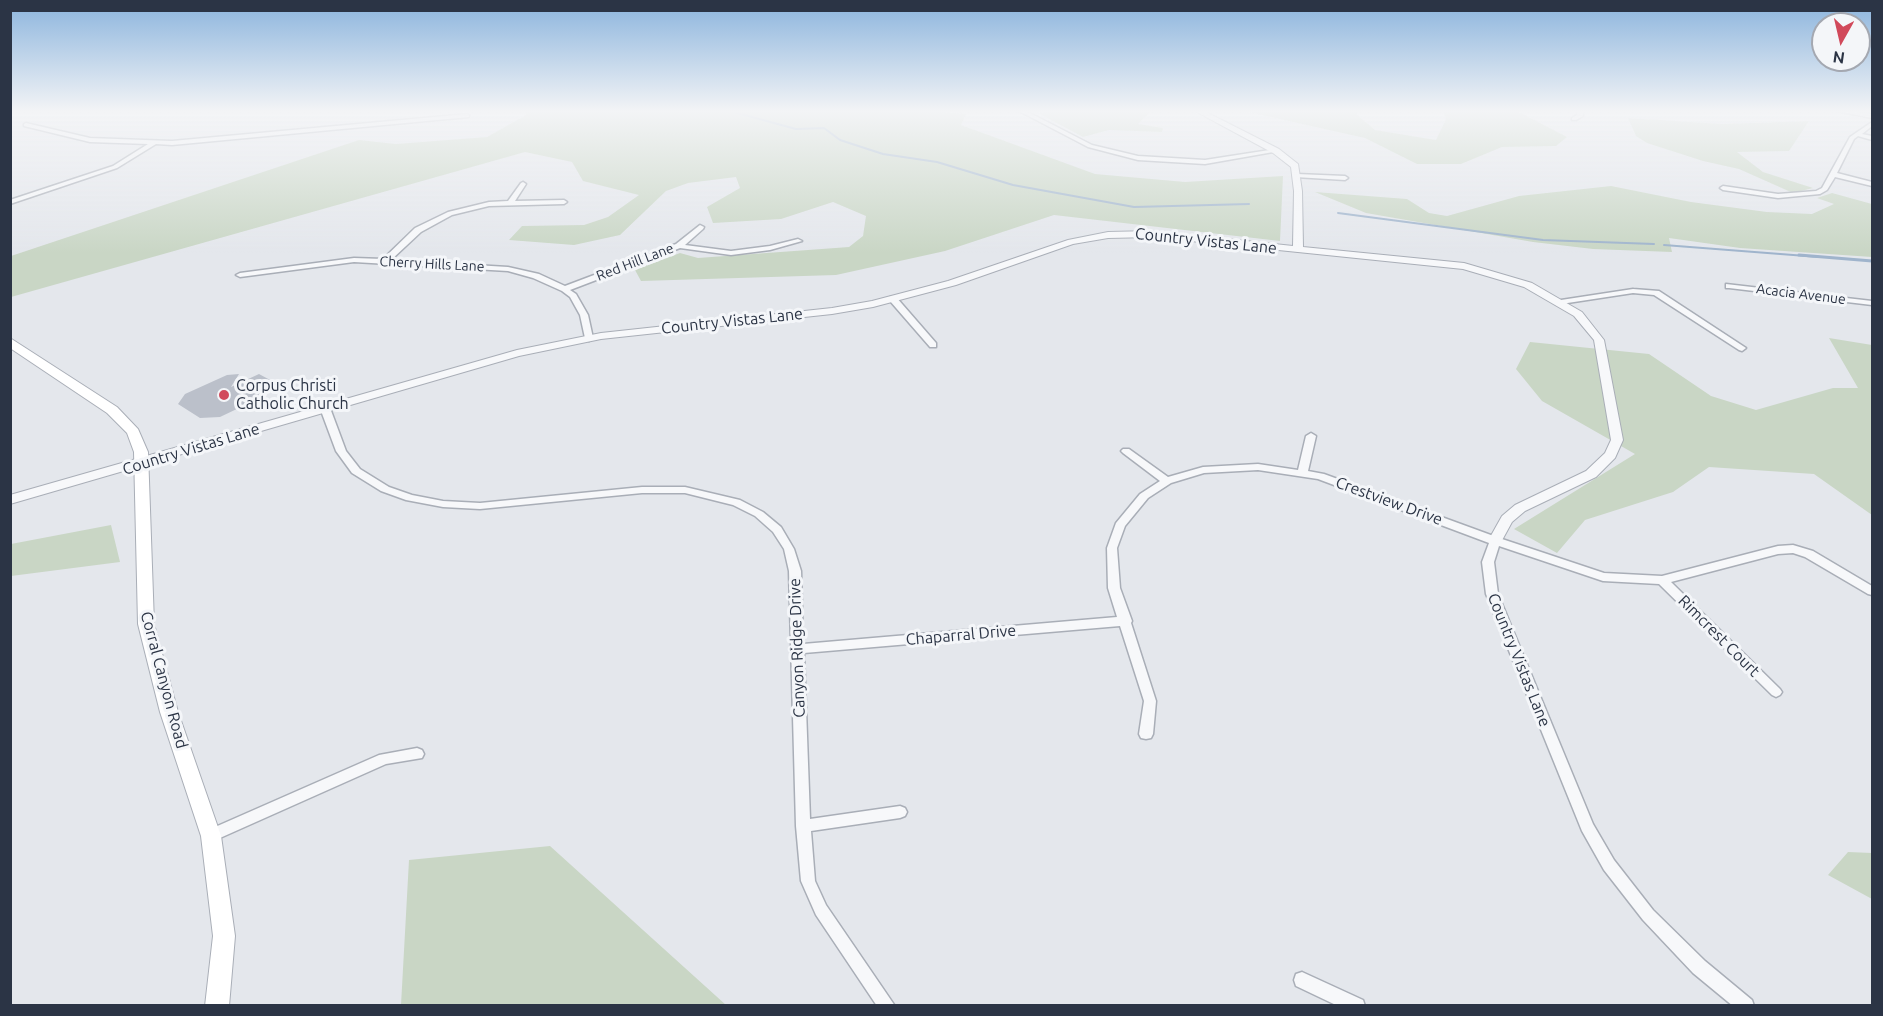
<!DOCTYPE html>
<html>
<head>
<meta charset="utf-8">
<style>
	body { margin:0 }
	#map { position:relative; width:1883px; height:1016px; overflow:hidden; background:#e4e7ec; font-family:Ubuntu,sans-serif }
	canvas { display:block }
	.frame { position:absolute; inset:0; border:12px solid #2b3445; pointer-events:none }
	.north { position:absolute; left:1811px; top:12px; width:60px; height:60px; box-sizing:border-box; background:#f4f6f9; border:2px solid #a4a8b1; border-radius:50%; rotate:188deg; font-size:16px; font-weight:700; line-height:24px; text-align:center; color:#2b3445 }
	.north::after { content:''; display:block; margin:auto; width:21px; height:27px; background:#d1495b; clip-path:polygon(50% 0,100% 100%,50% 72%,0 100%) }
</style>
</head>
<body>
<div id="map">
<canvas width="1883" height="1016"></canvas>
<div class="frame"></div>
<div class="north">N</div>
</div>
<script>
const g = document.querySelector('canvas').getContext('2d');
g.lineJoin = 'round';
function paint(path, color) { g.fillStyle = color; g.fill(path, 'evenodd'); }
const poly = rows => new Path2D(rows.map(r => 'M' + r).join(''));
function strokePath(path, color, width, dash) { g.strokeStyle = color; g.lineWidth = width; g.lineCap = dash ? 'butt' : 'round'; g.setLineDash(dash || []); g.stroke(path); }
function drawText(font, color, halo, rows, align = 'center') {
  g.font = font + ' Ubuntu,sans-serif'; g.lineWidth = 6; g.setLineDash([]); g.textBaseline = 'middle'; g.strokeStyle = halo; g.fillStyle = color; for (const [text, x, y, turn = 0] of rows) {
    g.save(); g.translate(x, y); g.rotate((+turn || 0) * Math.PI / 180); g.textAlign = isNaN(turn) ? turn : align; if (halo) g.strokeText(text, 0, 0); g.fillText(text, 0, 0); g.restore();
  }
}
const green = poly([
	[526,111,930,111,966,114,961,125,1095,174,1185,182,1283,176,1280,241,1054,215,945,251,836,275,641,281,635,270,680,253,698,258,849,247,863,236,866,216,833,202,781,219,713,223,707,207,740,188,736,177,688,183,666,191,620,235,574,245,509,240,522,226,584,225,608,217,639,195,583,181,572,162,525,152,11,297,11,256,359,140,396,144,487,137,526,115],
	[1052,111,1146,111,1149,113,1138,124,1163,128,1162,132,1109,130,1083,137,1038,113],
	[1244,111,1360,111,1356,114,1375,130,1436,140,1446,119,1443,111,1517,111,1567,137,1556,146,1502,147,1461,164,1417,164,1365,138],
	[1628,118,1722,124,1809,121,1789,151,1737,152,1763,172,1813,188,1793,193,1739,169,1703,161,1647,143,1636,136],
	[1611,186,1691,202,1767,212,1812,214,1834,204,1817,198,1832,193,1872,204,1872,257,1740,248,1669,238,1672,252,1593,249,1533,242,1366,213,1315,192,1407,199,1429,213,1447,216,1519,196],
	[1829,338,1872,345,1872,515,1814,474,1709,467,1673,492,1585,520,1557,553,1514,529,1635,454,1542,401,1516,369,1530,342,1649,354,1711,396,1756,410,1833,388,1858,388],
	[111,525,120,562,11,576,11,544],
	[550,846,726,1005,401,1005,409,860],
	[1848,852,1872,853,1872,899,1828,875]
]);
const streamFar1 = poly([
	[730,111,796,129,824,128,840,140,883,154,937,162,1013,185,1134,207,1249,204],
	[1338,213,1543,240,1654,244],
	[1664,245,1819,257]
]);
const stream = poly([
	[1799,255,1872,261]
]);
const building = poly([
	[239,374,231,387,259,374,272,381,262,397,220,417,200,418,178,404,185,394,227,375]
]);
const minor = poly([
	[1019,111,1026,111,1092,145,1138,156,1205,160,1276,149,1279,151,1205,164,1138,160,1088,147,1019,111],
	[1577,111,1583,111,1583,116,1576,120,1572,120,1572,118,1577,115,1577,111],
	[1837,111,1849,111,1872,114,1872,118,1837,111],
	[467,114,469,115,469,117,172,145,156,144,117,168,10,204,10,200,113,166,148,144,90,142,24,126,24,124,26,123,90,138,172,141,467,114],
	[1872,122,1872,126,1862,134,1872,136,1872,140,1858,136,1854,139,1837,173,1872,182,1872,186,1835,177,1827,190,1820,194,1778,198,1723,190,1720,188,1723,186,1778,194,1816,191,1822,188,1850,137,1872,122],
	[1297,174,1345,176,1348,178,1345,180,1295,177,1295,175,1297,174],
	[523,182,526,184,515,201,564,200,567,202,564,204,489,206,452,215,421,232,391,260,508,267,539,274,565,286,676,244,700,225,704,227,703,229,685,245,731,251,770,246,798,239,802,241,770,250,731,255,680,248,570,290,576,294,588,315,593,338,589,341,585,338,580,315,570,297,562,291,533,278,508,271,354,262,240,277,236,275,240,273,354,258,383,259,415,228,448,212,489,202,508,201,521,183,523,182],
	[1726,284,1872,301,1872,305,1729,288,1726,288,1726,284],
	[1633,289,1659,291,1746,348,1742,351,1739,350,1654,295,1633,293,1561,304,1557,302,1561,300,1633,289],
	[890,297,896,297,936,343,936,347,930,347,890,301,890,297],
	[325,405,330,408,346,451,360,469,389,487,412,495,443,501,480,503,642,487,685,487,740,500,763,512,781,527,794,549,801,571,803,644,1117,617,1108,588,1107,548,1116,523,1140,494,1160,481,1123,453,1121,451,1123,449,1129,449,1168,477,1203,467,1258,464,1298,470,1306,436,1311,433,1316,436,1308,471,1324,474,1499,538,1604,573,1662,576,1778,546,1793,545,1813,551,1872,586,1872,595,1868,594,1805,557,1793,553,1778,554,1671,582,1780,689,1782,692,1780,695,1776,697,1772,695,1659,584,1603,581,1499,546,1494,562,1498,594,1593,824,1614,860,1653,910,1705,961,1752,1000,1754,1006,1733,1006,1693,973,1643,920,1604,870,1582,831,1486,594,1482,562,1489,543,1318,479,1258,470,1204,473,1171,483,1148,498,1125,526,1117,548,1120,588,1132,621,1131,623,1156,701,1153,734,1151,738,1146,739,1141,738,1139,734,1144,701,1120,626,804,653,810,819,900,806,905,808,907,812,905,816,900,818,811,831,815,881,826,905,895,1006,877,1006,816,915,801,881,796,826,789,571,784,549,773,532,755,516,733,505,685,493,642,493,480,509,443,507,406,500,381,491,352,473,336,451,320,408,325,405],
	[417,748,422,750,424,754,422,758,386,764,211,842,206,841,204,836,206,831,379,755,417,748],
	[1302,972,1363,1000,1365,1006,1338,1006,1296,986,1294,980,1296,974,1302,972]
]);
const tertiary = poly([
	[1195,111,1204,111,1279,149,1298,164,1302,191,1303,247,1464,263,1532,283,1582,312,1604,340,1623,440,1615,458,1596,477,1525,511,1512,522,1500,544,1490,544,1488,541,1502,516,1515,505,1586,471,1605,453,1611,440,1594,340,1574,316,1524,287,1463,269,1152,237,1108,238,1073,244,956,285,873,307,832,314,601,339,519,356,10,504,10,495,517,350,601,333,832,308,872,301,948,281,1068,240,1108,232,1152,231,1293,246,1294,191,1291,167,1273,153,1195,111]
]);
const secondary = poly([
	[10,338,117,407,138,429,148,452,154,624,178,712,221,836,235,936,229,1006,205,1006,213,936,201,836,160,712,138,624,134,452,127,433,107,413,10,348,10,338]
]);
const markers = [
	[224,395,6,"#d1495b"]
];
const farStreetnames = [
	["Red Hill Lane",635,262,-21],
	["Cherry Hills Lane",432,264,3],
	["Acacia Avenue",1801,294,7]
];
const streetNames = [
	["Country Vistas Lane",1206,241,6],
	["Country Vistas Lane",732,321,-6],
	["Country Vistas Lane",191,449,-17],
	["Crestview Drive",1389,501,20],
	["Chaparral Drive",961,635,-5],
	["Rimcrest Court",1719,636,45],
	["Canyon Ridge Drive",797,648,-92],
	["Country Vistas Lane",1519,660,68],
	["Corral Canyon Road",164,680,75]
];
const poiNames = [
	["Corpus Christi",236,386],
	["Catholic Church",236,404]
];
paint(green, '#c9d6c5');
strokePath(streamFar1, '#9fb4cc', 2);
strokePath(stream, '#9fb4cc', 3);
paint(building, '#bbc0ca');
strokePath(minor, '#a9aeb7', 3);
strokePath(tertiary, '#a9aeb7', 2);
strokePath(secondary, '#a9aeb7', 2);
paint(minor, '#f7f8fa');
paint(tertiary, '#f7f8fa');
paint(secondary, '#fff');
const sky = g.createLinearGradient(0, 0, 0, 253);
sky.addColorStop(0, '#8bb4dd');
sky.addColorStop(0.44, '#f3f4f6');
sky.addColorStop(1, '#f3f4f600');
g.fillStyle = sky;
g.fillRect(0, 0, 1883, 253);
for (const [x, y, r, color] of markers) { const dot = new Path2D(); dot.arc(x, y, r, 0, 2 * Math.PI); g.fillStyle = color; g.fill(dot); strokePath(dot, '#f4f6f9', 2); }
drawText('14px', '#2b3445', '#f4f6f9', farStreetnames);
drawText('16px', '#2b3445', '#f4f6f9', streetNames);
drawText('16px', '#2b3445', '#f4f6f9', poiNames, 'left');
</script>
</body>
</html>
